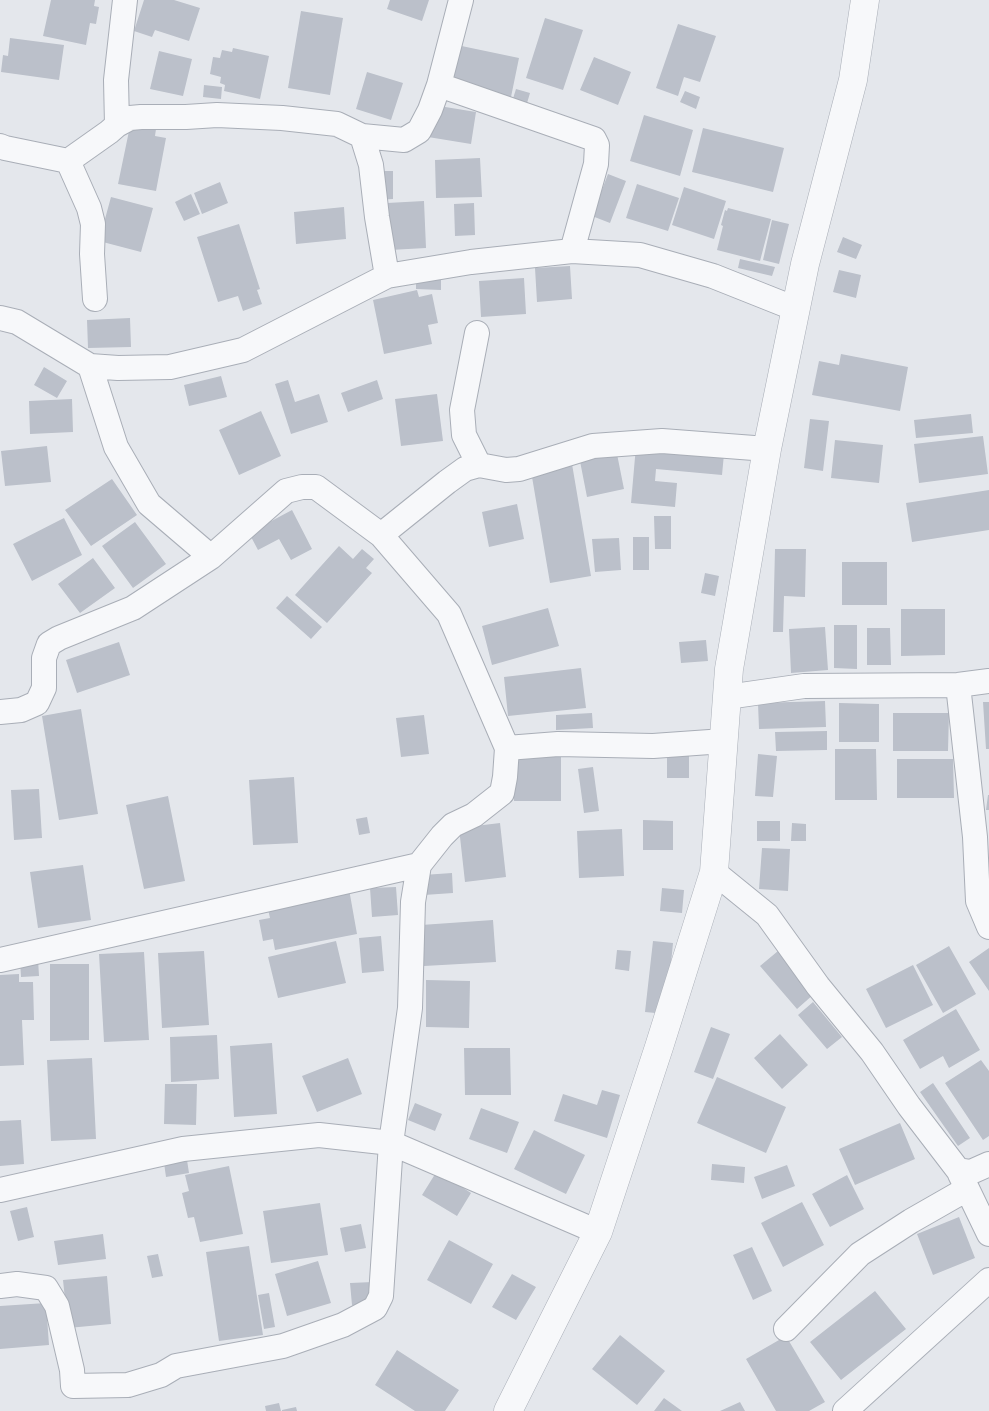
<!DOCTYPE html>
<html>
<head>
<meta charset="utf-8">
<style>
	body { margin:0 }
	canvas { display:block; background:#e4e7ec }
</style>
</head>
<body>
<canvas width="989" height="1411"></canvas>
<script>
const g = document.querySelector('canvas').getContext('2d');
g.lineJoin = 'round';
function paint(path, color) { g.fillStyle = color; g.fill(path, 'evenodd'); }
const poly = rows => new Path2D(rows.map(r => 'M' + r).join(''));
function strokePath(path, color, width, dash) { g.strokeStyle = color; g.lineWidth = width; g.lineCap = dash ? 'butt' : 'round'; g.setLineDash(dash || []); g.stroke(path); }
const building = poly([
	[51,0,95,0,94,6,99,7,96,24,90,23,86,45,43,36],
	[144,0,174,0,200,8,189,41,155,30,152,37,134,31],
	[390,0,429,0,422,21,387,9],
	[301,11,343,18,330,95,288,88],
	[545,18,583,30,563,90,526,78],
	[678,24,716,36,700,82,684,77,678,96,656,88],
	[10,38,64,45,59,80,1,72,3,55,8,56],
	[452,44,519,58,511,97,443,82],
	[233,48,269,56,260,99,224,91,225,85,220,83,221,77,210,74,213,57,220,58,222,50,232,52],
	[159,51,192,59,183,96,150,89],
	[594,57,631,72,618,105,580,90],
	[367,72,403,83,391,120,356,109],
	[204,85,222,87,221,99,203,97],
	[516,89,530,93,525,110,511,105],
	[685,91,700,97,696,109,680,102],
	[433,105,476,112,471,144,428,137],
	[644,115,693,130,680,176,630,161],
	[131,125,156,129,155,136,166,138,156,191,118,184,129,131,130,132],
	[703,128,784,148,773,192,692,172],
	[480,158,482,197,436,198,435,160],
	[377,171,393,171,393,199,377,200],
	[608,174,626,181,610,223,592,216],
	[220,182,228,203,202,214,194,193],
	[637,184,679,198,668,231,626,218],
	[684,187,726,201,714,239,672,225],
	[191,194,200,214,184,221,175,202],
	[111,197,153,208,141,252,99,241],
	[424,201,426,248,390,250,387,203],
	[474,203,475,235,455,236,454,204],
	[344,207,346,239,296,244,294,212],
	[728,208,771,219,760,261,717,250,723,226,721,225,725,210,727,211],
	[772,220,789,224,779,264,763,260],
	[239,224,260,289,257,290,262,304,243,311,238,296,218,302,197,237],
	[843,237,862,245,856,259,837,252],
	[740,259,775,267,772,276,738,268],
	[570,266,572,299,537,302,535,268],
	[839,270,861,275,856,298,833,292],
	[416,276,441,277,441,290,416,289],
	[524,278,526,314,481,317,479,281],
	[417,290,419,297,432,294,438,323,428,325,432,344,384,354,373,300],
	[130,318,131,347,88,348,87,320],
	[841,354,908,367,900,411,812,395,819,361,839,365],
	[44,367,67,381,57,398,34,385],
	[221,376,227,397,189,406,184,385],
	[288,380,295,402,319,394,328,422,291,434,275,384],
	[377,380,383,399,348,412,341,393],
	[437,394,443,441,401,446,395,399],
	[72,399,73,432,30,434,29,401],
	[261,411,281,456,239,475,219,430],
	[971,414,973,433,916,438,914,420],
	[810,419,829,421,823,471,804,468],
	[983,436,988,474,919,483,914,444],
	[835,440,883,445,879,483,831,478],
	[47,446,51,482,5,486,1,451],
	[636,446,724,454,722,475,656,469,655,481,677,483,675,507,631,503],
	[616,449,624,489,587,497,579,456],
	[572,464,591,576,550,583,531,471],
	[112,479,137,515,91,546,65,510],
	[989,490,989,530,912,542,906,503],
	[517,504,524,539,489,547,482,512],
	[292,510,312,549,291,560,279,539,258,550,249,533],
	[654,516,671,516,671,549,655,549],
	[64,518,82,555,32,581,13,544],
	[135,522,166,564,133,588,102,546],
	[633,537,649,537,649,570,633,570],
	[619,538,621,570,595,572,592,539],
	[339,546,353,559,362,549,374,559,366,568,372,573,327,623,295,595],
	[775,549,806,549,805,597,784,596,783,632,773,632],
	[93,558,115,588,80,613,58,584],
	[842,562,887,562,887,605,842,605],
	[705,573,719,576,715,596,701,593],
	[287,596,322,627,311,639,276,608],
	[548,608,559,646,492,665,482,626],
	[901,609,945,609,945,655,901,656],
	[834,625,857,625,857,669,834,668],
	[825,627,828,670,791,673,789,629],
	[867,628,890,628,891,665,867,665],
	[706,640,708,661,681,663,679,642],
	[119,642,130,675,77,693,66,660],
	[581,668,586,708,508,716,504,677],
	[825,701,826,727,759,729,758,703],
	[983,702,989,702,989,749,986,749],
	[839,703,879,704,879,742,839,742],
	[81,709,98,814,59,820,42,716],
	[592,713,593,728,556,730,556,715],
	[893,713,949,713,948,751,893,751],
	[424,715,429,754,401,757,396,718],
	[827,731,827,750,776,751,775,732],
	[835,749,876,749,877,800,835,800],
	[667,750,689,750,689,778,667,778],
	[758,754,777,756,773,797,755,796],
	[561,756,561,801,514,801,514,757],
	[897,759,953,759,954,798,897,798],
	[593,767,599,811,584,813,578,769],
	[294,777,298,843,253,845,249,780],
	[39,789,42,838,14,840,11,790],
	[988,795,989,795,989,810,986,810],
	[168,796,185,881,144,889,126,805],
	[367,817,370,833,359,835,356,819],
	[643,820,673,821,673,850,643,850],
	[757,821,780,821,780,841,757,841],
	[500,823,506,877,465,882,459,828],
	[792,823,806,824,806,841,791,841],
	[622,829,624,876,579,878,577,831],
	[762,848,790,849,788,891,759,889],
	[83,865,91,920,38,928,30,872],
	[452,873,453,893,424,895,423,875],
	[396,887,398,915,372,917,370,888],
	[662,888,684,890,682,913,660,911],
	[349,889,357,934,275,950,273,939,263,941,259,920,270,918,267,905],
	[493,920,496,962,424,966,421,925],
	[381,936,384,971,362,973,359,938],
	[336,941,346,983,278,998,268,957],
	[653,941,673,943,666,1014,645,1012],
	[949,946,976,994,943,1013,916,965],
	[989,948,989,991,969,962],
	[617,950,631,951,629,971,615,969],
	[204,951,209,1025,162,1028,158,953],
	[778,951,814,994,797,1009,760,966],
	[144,952,149,1040,104,1042,99,954],
	[38,959,39,976,21,977,20,960],
	[50,964,89,964,89,1040,50,1041],
	[913,965,933,1005,886,1028,866,989],
	[19,974,19,982,33,982,34,1020,22,1020,24,1065,0,1066,0,975],
	[426,980,470,981,469,1028,426,1027],
	[813,1002,842,1037,827,1049,798,1015],
	[956,1009,980,1050,949,1068,943,1056,920,1069,903,1040],
	[711,1027,730,1034,713,1079,694,1072],
	[780,1034,808,1065,782,1089,754,1058],
	[217,1035,219,1079,171,1082,170,1037],
	[272,1043,277,1114,234,1117,230,1046],
	[464,1048,510,1048,511,1095,465,1095],
	[92,1058,96,1139,51,1141,47,1060],
	[348,1058,362,1094,317,1112,302,1076],
	[981,1060,989,1071,989,1136,983,1140,945,1083],
	[717,1077,786,1107,766,1153,697,1123],
	[933,1083,970,1138,958,1146,920,1092],
	[165,1084,197,1084,196,1125,164,1124],
	[602,1090,620,1095,607,1138,554,1121,563,1094,597,1105],
	[415,1103,442,1114,435,1131,408,1120],
	[481,1108,519,1122,507,1153,469,1139],
	[21,1120,24,1164,0,1166,0,1121],
	[900,1123,915,1159,855,1185,839,1149],
	[534,1130,585,1155,566,1194,514,1169],
	[187,1160,189,1173,166,1177,164,1163],
	[712,1164,745,1167,744,1183,711,1180],
	[787,1165,795,1186,762,1199,754,1177],
	[229,1166,243,1234,200,1242,194,1217,188,1218,182,1193,189,1191,185,1175],
	[437,1171,471,1193,457,1216,422,1195],
	[847,1175,864,1209,830,1227,812,1194],
	[802,1202,824,1245,783,1267,761,1223],
	[320,1203,328,1255,271,1263,263,1211],
	[27,1207,34,1237,18,1241,10,1211],
	[959,1217,975,1258,933,1275,917,1234],
	[361,1224,366,1248,345,1252,340,1228],
	[103,1234,106,1259,58,1265,54,1241],
	[449,1240,493,1264,471,1304,427,1280],
	[249,1246,263,1335,219,1341,206,1252],
	[752,1247,772,1291,753,1300,733,1255],
	[158,1254,163,1276,152,1278,147,1256],
	[318,1261,331,1303,287,1316,275,1274],
	[512,1274,536,1287,516,1320,492,1307],
	[107,1276,111,1324,68,1328,63,1280],
	[373,1282,375,1304,352,1305,350,1283],
	[875,1291,906,1329,841,1380,810,1342],
	[269,1293,275,1327,264,1329,258,1295],
	[46,1303,49,1345,0,1349,0,1306],
	[620,1335,665,1371,637,1405,592,1369],
	[786,1336,825,1402,809,1411,776,1411,746,1359],
	[397,1350,459,1390,445,1411,415,1411,375,1385],
	[664,1398,682,1411,654,1411],
	[740,1402,745,1411,720,1411],
	[279,1403,281,1411,266,1411,265,1406],
	[296,1407,297,1411,282,1411,282,1410]
]);
const minor = poly([
	[125,0,116,80,117,125,130,118,141,117,186,117,217,115,282,118,337,124,362,136,371,165,377,217,387,276],
	[439,85,594,139,597,145,596,164,572,251],
	[362,136,404,140,419,131,430,110,439,85,461,0],
	[0,146,5,148,68,161],
	[95,299,92,254,93,224,89,208,68,161,109,132,117,125],
	[0,318,17,322,90,366,118,368,170,367,243,350,387,276,471,262,572,251,640,255,713,276,796,309],
	[477,333,462,410,464,435,479,465],
	[90,366,116,447,149,504,211,557],
	[381,535,447,482,465,469,479,465,506,470,519,469,593,446,662,441,767,449],
	[958,685,975,837,978,901,989,927],
	[727,697,804,686,958,685,989,681],
	[0,712,21,710,37,703,44,688,44,658,49,644,59,638,133,608,211,557,286,491,302,487,316,487,381,535,449,614,507,748],
	[714,872,767,915,818,986,872,1052,909,1106,958,1170,971,1172,989,1164],
	[0,960,419,865],
	[960,1174,989,1234],
	[0,1190,183,1149,319,1135,391,1143,598,1232],
	[0,1286,17,1284,46,1288,57,1306,72,1370,73,1386,128,1385,161,1375,176,1366,283,1346,343,1325,375,1308,381,1296,391,1143,410,1008,413,902,419,865,442,836,453,825,474,815,502,793,505,777,507,748,558,744,653,746,724,741],
	[786,1329,860,1254,911,1221,967,1189],
	[845,1411,989,1280]
]);
const tertiary = poly([
	[508,1411,598,1232,659,1047,714,872,729,669,767,449,805,264,853,80,865,0]
]);
paint(building, '#bbc0ca');
strokePath(minor, '#a9aeb7', 26);
strokePath(tertiary, '#a9aeb7', 29);
strokePath(minor, '#f7f8fa', 24);
strokePath(tertiary, '#f7f8fa', 28);
</script>
</body>
</html>
